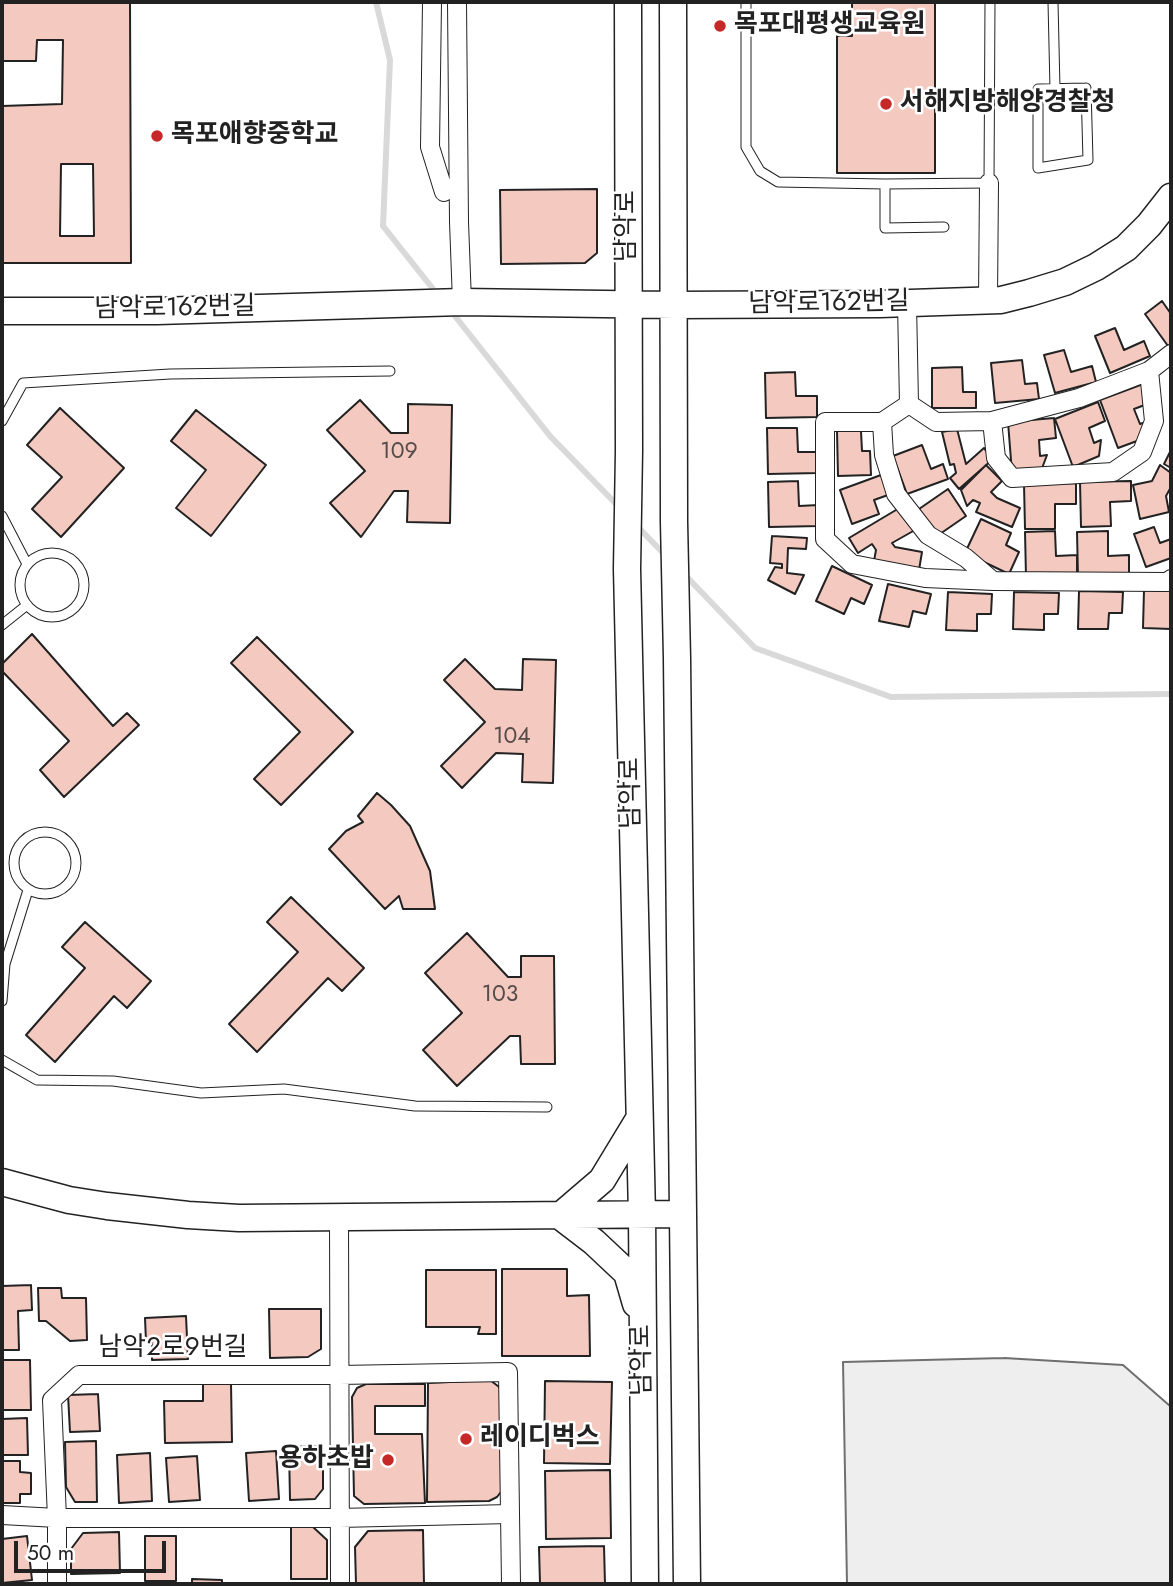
<!DOCTYPE html>
<html>
<head>
<meta charset="utf-8">
<style>
	body { margin:0 }
	#map { position:relative; width:1173px; height:1586px; overflow:hidden; background:#fff; font-family:Jost,sans-serif }
	canvas { display:block }
	.frame { position:absolute; inset:0; border:4px solid #222; pointer-events:none }
	.scale { position:absolute; left:14px; top:1541px; width:152px; height:32px; box-sizing:border-box; border:4px solid #222; border-top:0; padding-left:9px; font-size:21px; line-height:24px; white-space:nowrap; color:#222; -webkit-text-stroke:5px #fff; paint-order:stroke }
</style>
</head>
<body>
<div id="map">
<canvas width="1173" height="1586"></canvas>
<div class="frame"></div>
<div class="scale">50 m</div>
</div>
<script>
const g = document.querySelector('canvas').getContext('2d');
g.lineJoin = 'round';
function paint(path, color) { g.fillStyle = color; g.fill(path, 'evenodd'); }
const poly = rows => new Path2D(rows.map(r => 'M' + r).join(''));
function strokePath(path, color, width, dash) { g.strokeStyle = color; g.lineWidth = width; g.lineCap = dash ? 'butt' : 'round'; g.setLineDash(dash || []); g.stroke(path); }
function drawText(font, color, halo, rows, align = 'center') {
  g.font = font + ' Jost,"Noto Sans KR",sans-serif'; g.lineWidth = 5; g.setLineDash([]); g.textBaseline = 'middle'; g.strokeStyle = halo; g.fillStyle = color; for (const [text, x, y, turn = 0] of rows) {
    g.save(); g.translate(x, y); g.rotate((+turn || 0) * Math.PI / 180); g.textAlign = isNaN(turn) ? turn : align; if (halo) g.strokeText(text, 0, 0); g.fillText(text, 0, 0); g.restore();
  }
}
const green = poly([
	[1004,1358,1123,1365,1170,1406,1171,1584,847,1584,843,1362,1004,1358]
]);
const stream = poly([
	[376,2,390,60,383,226,437,294],
	[451,311,550,436,619,507],
	[636,525,667,557],
	[685,575,755,648,891,697,1171,694]
]);
const building = poly([
	[2,2,130,2,131,263,2,263,2,106,62,104,63,40,37,40,36,61,2,61,2,2],
	[61,164,93,164,94,236,60,236,61,164],
	[852,2,935,2,935,173,837,173,837,36,852,36,852,2],
	[597,189,597,253,585,263,501,264,500,190,597,189],
	[1162,301,1171,314,1171,344,1168,346,1145,314,1162,301],
	[1115,328,1124,350,1144,341,1150,356,1110,373,1095,336,1115,328],
	[1064,350,1071,372,1092,366,1096,382,1055,393,1044,355,1064,350],
	[1022,360,1025,384,1037,383,1039,399,995,403,991,363,1022,360],
	[962,367,963,392,976,392,976,408,932,408,932,368,962,367],
	[795,372,796,396,817,396,817,417,766,418,765,373,795,372],
	[1143,384,1150,403,1134,409,1140,424,1146,422,1145,438,1118,448,1100,400,1143,384],
	[360,400,391,433,408,433,408,404,452,405,450,523,407,522,408,491,394,491,361,537,330,503,365,471,327,430,360,400],
	[1098,402,1105,421,1089,428,1094,443,1101,440,1099,456,1073,467,1055,419,1098,402],
	[60,408,124,468,61,537,32,509,62,477,27,445,60,408],
	[196,410,266,465,211,536,176,508,206,470,171,441,196,410],
	[1054,418,1056,438,1039,440,1040,456,1047,455,1041,471,1012,473,1008,422,1054,418],
	[767,428,797,428,798,452,818,452,819,473,768,474,767,428],
	[957,429,966,464,984,448,993,459,959,489,950,478,956,473,954,464,950,465,942,432,957,429],
	[837,431,861,431,862,451,870,451,871,475,838,476,837,431],
	[922,445,931,469,943,464,948,479,907,494,893,456,922,445],
	[1171,450,1171,468,1164,464,1171,450],
	[986,465,1002,481,991,492,997,498,1020,508,1012,527,976,512,980,503,973,500,967,506,961,490,986,465],
	[1160,465,1171,473,1171,487,1166,496,1169,512,1140,519,1133,485,1152,481,1160,465],
	[881,475,888,495,874,500,879,514,852,524,840,490,881,475],
	[798,481,799,506,819,505,820,526,769,527,768,482,798,481],
	[1131,481,1131,501,1110,502,1111,526,1081,527,1080,482,1131,481],
	[1076,483,1076,504,1055,504,1055,529,1025,529,1024,484,1076,483],
	[948,489,966,516,937,536,919,509,948,489],
	[901,507,915,530,892,543,895,547,922,552,919,570,874,561,876,550,872,544,858,553,849,538,901,507],
	[981,519,1011,533,1006,545,1019,552,1009,574,965,553,981,519],
	[1154,527,1160,543,1171,539,1171,558,1146,567,1134,534,1154,527],
	[1055,531,1056,556,1077,555,1077,576,1026,577,1025,532,1055,531],
	[1108,531,1108,556,1129,555,1129,576,1078,577,1077,532,1108,531],
	[772,536,807,538,806,549,788,548,787,573,804,575,795,594,768,580,775,567,782,568,782,564,770,563,772,536],
	[832,566,872,585,864,604,851,598,844,614,816,601,832,566],
	[888,584,931,594,926,614,913,611,909,627,879,621,888,584],
	[1144,590,1171,591,1171,629,1143,628,1144,590],
	[1079,591,1123,592,1122,613,1109,613,1108,629,1078,629,1079,591],
	[948,592,992,594,991,614,977,614,977,631,946,630,948,592],
	[1014,592,1059,593,1058,614,1044,614,1044,630,1013,629,1014,592],
	[32,634,113,726,127,713,139,725,64,797,40,770,69,741,2,671,2,664,32,634],
	[257,637,353,732,281,805,254,779,300,732,231,663,257,637],
	[465,659,495,689,522,690,523,659,556,660,553,783,522,782,523,754,496,753,462,788,441,766,485,722,444,680,465,659],
	[377,793,391,805,410,826,430,871,435,909,403,909,399,896,385,909,329,849,346,831,363,822,358,816,377,793],
	[291,897,364,968,342,991,328,978,257,1052,229,1024,298,952,267,922,291,897],
	[85,922,151,981,127,1008,114,996,55,1062,26,1035,85,968,62,947,85,922],
	[467,933,508,977,521,977,521,956,554,956,555,1064,521,1064,520,1036,510,1036,457,1086,423,1050,462,1013,425,973,467,933],
	[502,1269,567,1269,567,1296,589,1295,590,1356,502,1356,502,1269],
	[426,1270,496,1270,496,1334,478,1334,480,1327,426,1327,426,1270],
	[31,1285,32,1310,18,1311,19,1350,2,1350,2,1286,31,1285],
	[38,1288,61,1288,62,1298,86,1298,87,1340,70,1341,46,1321,39,1321,38,1288],
	[269,1309,321,1309,321,1349,308,1357,270,1358,269,1309],
	[186,1316,188,1359,152,1360,152,1342,146,1342,145,1318,186,1316],
	[2,1360,30,1360,31,1410,2,1410,2,1360],
	[490,1380,503,1390,504,1488,497,1497,489,1501,427,1502,428,1383,490,1380],
	[545,1381,612,1382,610,1464,544,1463,545,1381],
	[203,1383,231,1383,232,1442,165,1443,164,1401,203,1401,203,1383],
	[366,1384,425,1384,425,1406,375,1406,375,1434,422,1434,425,1503,364,1504,354,1496,352,1397,357,1388,366,1384],
	[98,1394,100,1431,70,1432,68,1395,98,1394],
	[27,1418,28,1455,2,1455,2,1419,27,1418],
	[96,1441,97,1502,75,1502,66,1487,65,1442,96,1441],
	[323,1446,323,1489,315,1499,290,1500,289,1447,323,1446],
	[276,1451,279,1499,249,1501,246,1453,276,1451],
	[150,1453,152,1501,119,1503,117,1455,150,1453],
	[197,1456,200,1500,169,1502,166,1458,197,1456],
	[2,1461,20,1461,20,1472,31,1473,31,1494,20,1494,20,1503,2,1503,2,1461],
	[610,1470,611,1538,546,1539,545,1471,610,1470],
	[291,1527,313,1527,327,1540,327,1579,291,1579,291,1527],
	[423,1530,424,1584,356,1584,355,1547,368,1531,423,1530],
	[119,1532,120,1573,71,1574,71,1549,83,1533,119,1532],
	[27,1536,32,1580,2,1583,2,1539,27,1536],
	[145,1536,176,1536,176,1581,145,1581,145,1536],
	[604,1546,605,1584,540,1584,539,1547,604,1546],
	[192,1579,222,1580,222,1584,192,1584,192,1579]
]);
const lane = poly([
	[746,2,746,147,760,171,778,182,885,184,989,183,990,2],
	[1053,2,1055,89],
	[1086,88,1088,160,1038,168,1038,89,1086,88],
	[885,184,885,228,944,227],
	[2,421,23,383,170,374,390,371],
	[2,516,27,564],
	'20 585a32 32 0 1 1 64 0a32 32 0 1 1-64 0Z',
	[2,625,27,605],
	'14 863a31 31 0 1 1 62 0a31 31 0 1 1-62 0Z',
	[2,1001,5,964,28,890],
	[2,1060,37,1080,113,1081,201,1093,284,1089,415,1106,547,1107]
]);
const street = poly([
	[432,2,430,147,444,192],
	[457,2,459,222,462,302],
	[988,300,989,183],
	[907,303,909,404,882,422,825,422,825,539,852,564,925,578,993,581,1168,582,1171,579],
	[909,404,936,422,992,421,1079,398,1149,371,1171,354],
	[992,421,996,458,1012,478,1113,472,1142,452,1154,421,1149,371],
	[882,422,884,455,896,494,928,535,966,558,993,581],
	[339,1218,340,1584],
	[2,1515,57,1518,339,1518,510,1514],
	[57,1584,57,1518,52,1400,79,1375,339,1375,508,1372,511,1584]
]);
const secondary = poly([
	[628,2,629,451,627,569,642,1215,645,1584],
	[673,2,674,522,677,658,687,1584],
	[2,311,157,311,462,302,674,305,880,304,1001,300,1029,293,1065,282,1096,267,1126,248,1149,225,1171,197],
	[2,1182,69,1200,107,1206,188,1215,239,1218,683,1214],
	[636,1304,627,1273,594,1242,560,1216,602,1180,639,1119]
]);
const markers = [
	[720,26,7,"#c62828"],
	[886,104,7,"#c62828"],
	[157,136,7,"#c62828"],
	[466,1439,7,"#c62828"],
	[388,1460,7,"#c62828"]
];
const numberNames = [
	["109",399,452],
	["104",512,737],
	["103",500,995]
];
const poiNames = [
	["목포대평생교육원",734,26],
	["서해지방해양경찰청",900,104],
	["목포애향중학교",171,136],
	["레이디벅스",480,1439],
	["용하초밥",374,1460,"right"]
];
const streetNames = [
	["남악로",628,226,-90],
	["남악로162번길",829,304,-1],
	["남악로162번길",175,309,-1],
	["남악로",632,793,-91],
	["남악2로9번길",173,1349],
	["남악로",643,1360,-91]
];
paint(green, '#eee');
strokePath(green, '#6f6f6f', 2);
strokePath(stream, '#d9d9d9', 6);
paint(building, '#f3c9c0');
strokePath(building, '#222', 2);
strokePath(lane, '#222', 11);
strokePath(street, '#222', 20);
strokePath(secondary, '#222', 29);
strokePath(lane, '#fff', 9);
strokePath(street, '#fff', 18);
strokePath(secondary, '#fff', 26);
for (const [x, y, r, color] of markers) { const dot = new Path2D(); dot.arc(x, y, r, 0, 2 * Math.PI); g.fillStyle = color; g.fill(dot); strokePath(dot, '#fff', 2.5); }
drawText('23px', '#564c4a', null, numberNames);
drawText('bold 26px', '#222', '#fff', poiNames, 'left');
drawText('26px', '#222', '#fff', streetNames);
</script>
</body>
</html>
